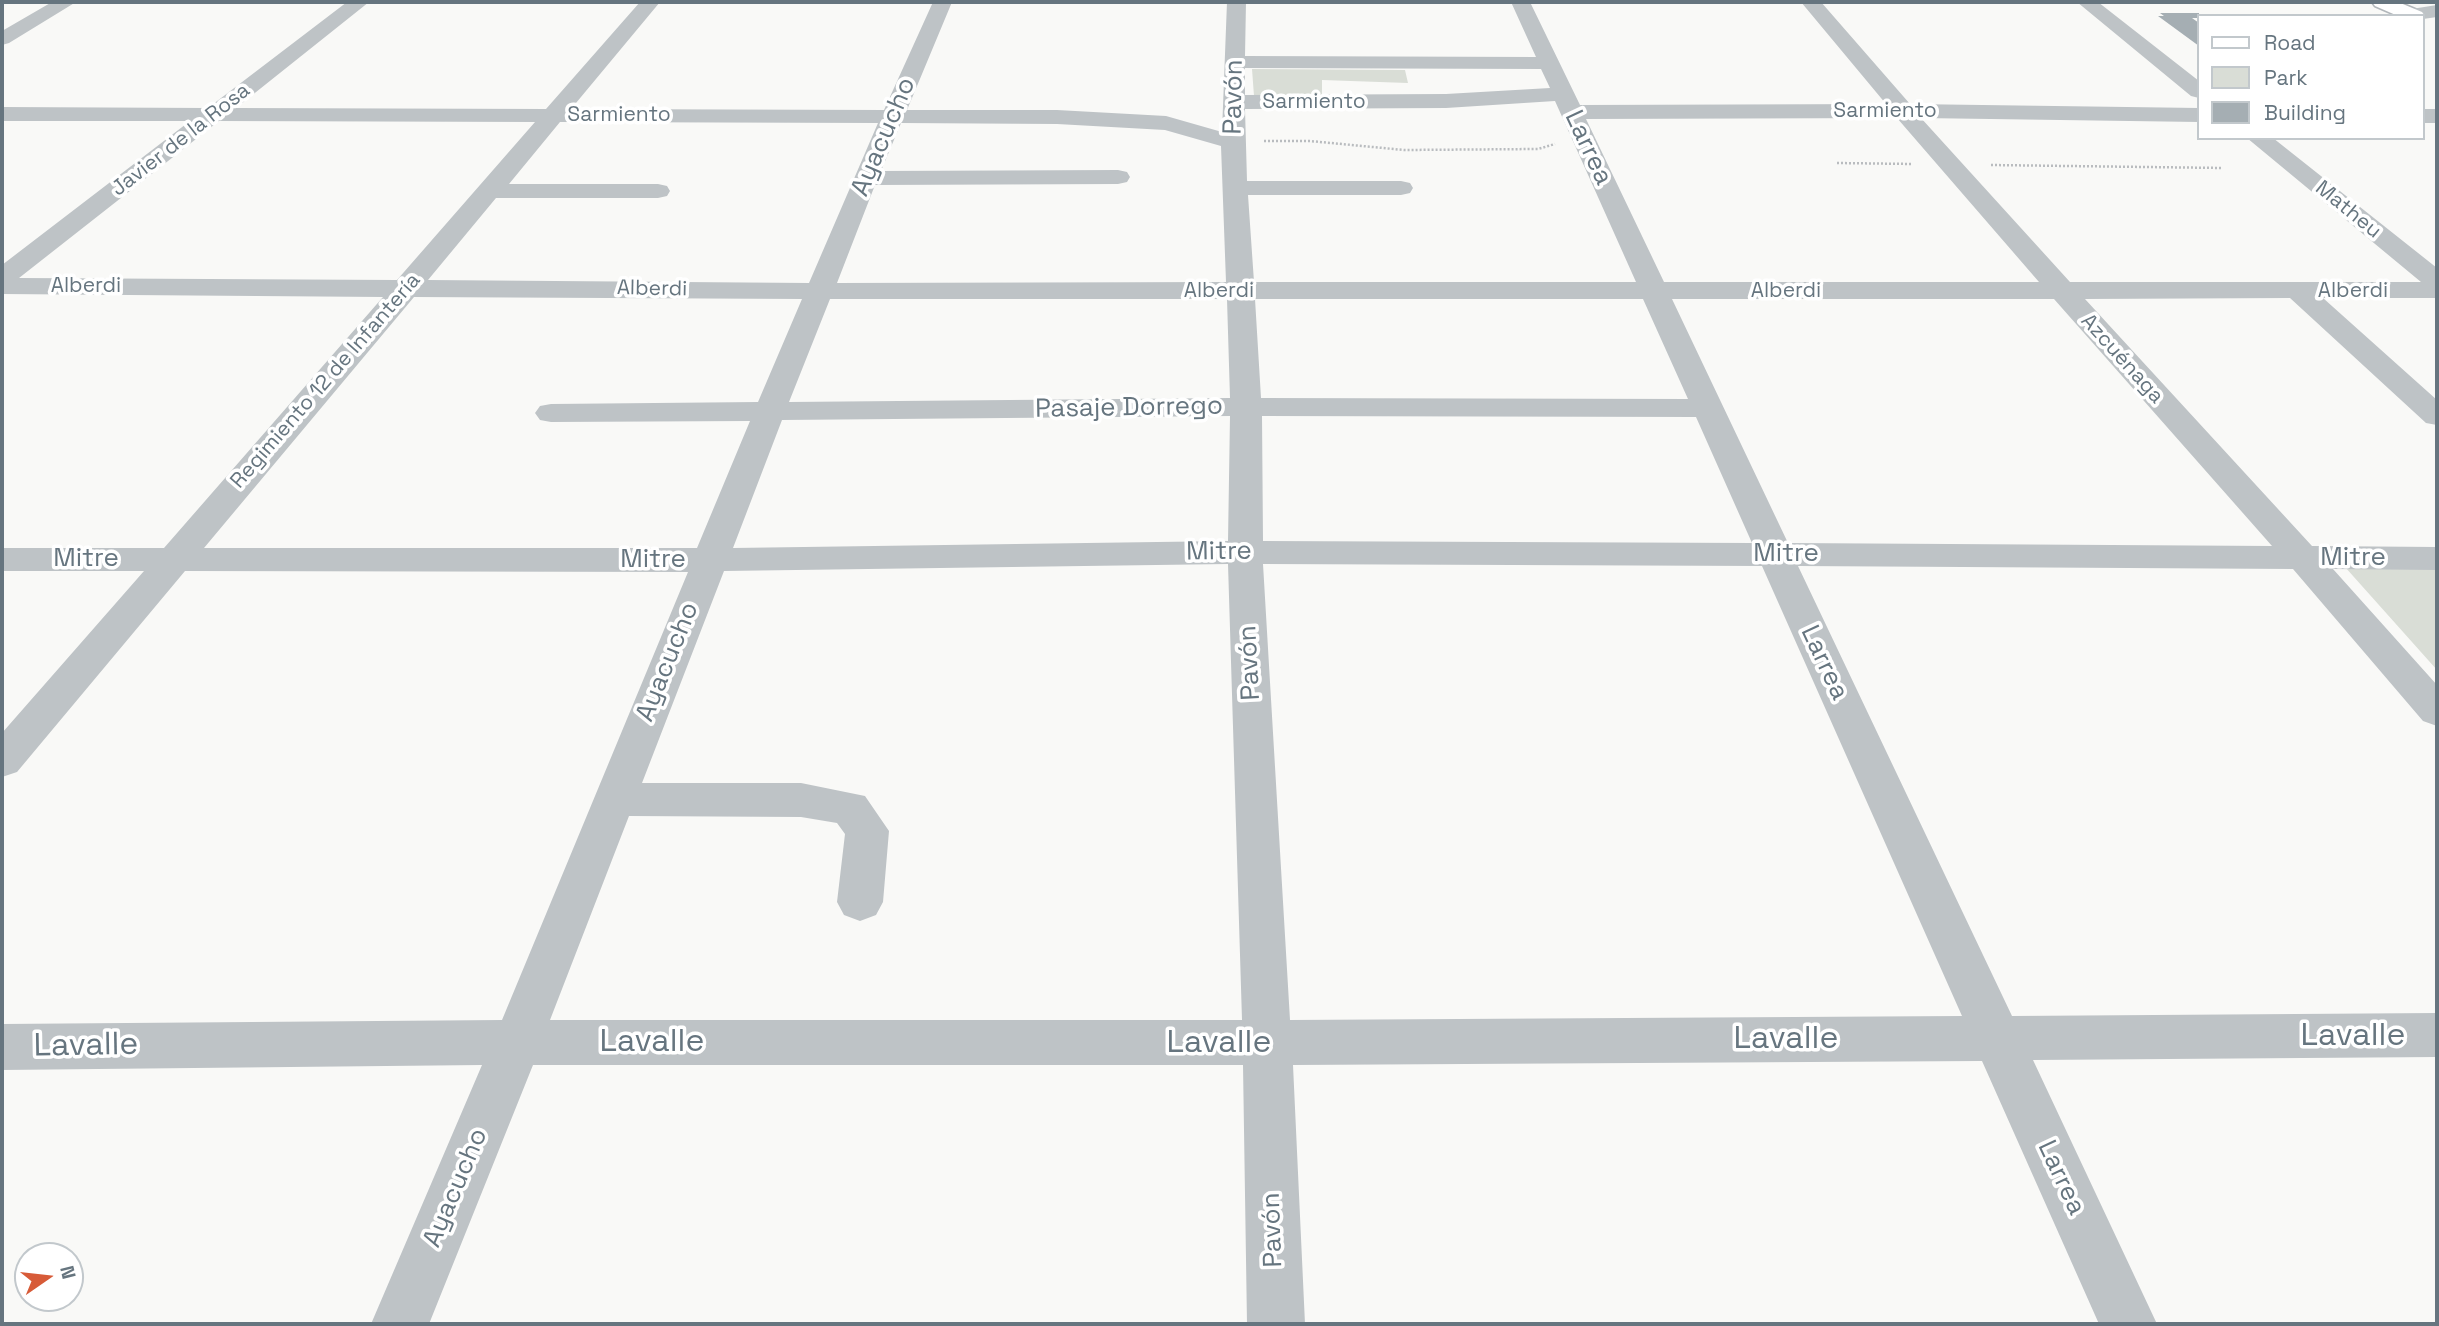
<!DOCTYPE html>
<html>
<head>
<meta charset="utf-8">
<style>
	body { margin:0 }
	#map { position:relative; width:2439px; height:1326px; overflow:hidden; background:#f9f9f7; font-family:"Space Grotesk",sans-serif }
	canvas { display:block }
	.frame { position:absolute; inset:0; border:4px solid #66757f; pointer-events:none }
	.legend { position:absolute; left:2197px; top:14px; width:228px; height:126px; box-sizing:border-box; background:#fff; border:2px solid #c2c8cc; margin:0; padding:9px 12px; list-style:none; font-size:21px; color:#66757f }
	.legend li { display:flex; align-items:center; gap:14px; height:35px }
	.legend b { width:35px; border:2px solid #c2c8cc }
	.north { position:absolute; left:14px; top:1242px; width:70px; height:70px; box-sizing:border-box; background:#fff; border:2px solid #c2c8cc; border-radius:50%; rotate:76deg; font-size:19px; font-weight:700; line-height:28px; text-align:center; color:#66757f }
	.north::after { content:''; display:block; margin:auto; width:24px; height:32px; background:#d75b38; clip-path:polygon(50% 0,100% 100%,50% 72%,0 100%) }
</style>
</head>
<body>
<div id="map">
<canvas width="2439" height="1326"></canvas>
<div class="frame"></div>
<ul class="legend">
<li><b style="height:9px;background:#fff"></b>Road</li>
<li><b style="height:19px;background:#d9ddd6"></b>Park</li>
<li><b style="height:19px;background:#a5aeb3"></b>Building</li>
</ul>
<div class="north">N</div>
</div>
<script>
const g = document.querySelector('canvas').getContext('2d');
g.lineJoin = 'round';
function paint(path, color) { g.fillStyle = color; g.fill(path, 'evenodd'); }
const poly = rows => new Path2D(rows.map(r => 'M' + r).join(''));
function strokePath(path, color, width, dash) { g.strokeStyle = color; g.lineWidth = width; g.lineCap = dash ? 'butt' : 'round'; g.setLineDash(dash || []); g.stroke(path); }
function drawText(font, color, halo, rows, align = 'center') {
  g.font = font + ' "Space Grotesk",sans-serif'; g.lineWidth = 7; g.setLineDash([]); g.textBaseline = 'middle'; g.strokeStyle = halo; g.fillStyle = color; for (const [text, x, y, turn = 0] of rows) {
    g.save(); g.translate(x, y); g.rotate((+turn || 0) * Math.PI / 180); g.textAlign = isNaN(turn) ? turn : align; if (halo) g.strokeText(text, 0, 0); g.fillText(text, 0, 0); g.restore();
  }
}
const green = poly([
	[1252,69,1405,70,1408,83,1322,80,1322,95,1254,96],
	[2345,567,2437,569,2437,670]
]);
const building = poly([
	[2160,13,2199,13,2199,18,2192,18,2199,23,2199,46,2158,16,2164,16]
]);
const path = poly([
	[1264,141,1310,141,1404,150,1538,149,1555,144],
	[1837,163,1913,164],
	[1991,165,2223,168]
]);
const minor = poly([
	[52,2,76,2,9,43,2,45,2,31,52,2],
	[347,2,369,2,236,108,546,109,640,2,660,2,571,109,884,110,933,2,952,2,907,110,1057,110,1166,116,1222,132,1227,2,1246,2,1245,56,1536,57,1511,2,1530,2,1580,105,1886,104,1801,2,1821,2,1910,104,2199,108,2199,122,1921,118,2070,282,2421,282,2247,138,2273,138,2437,268,2437,298,2323,298,2437,400,2437,425,2426,423,2290,298,2085,299,2312,546,2437,547,2437,570,2333,569,2437,685,2437,726,2423,721,2293,569,1798,566,2012,1016,2437,1013,2437,1057,2033,1060,2157,1324,2099,1324,1982,1061,1293,1065,1305,1324,1247,1324,1243,1065,533,1065,429,1324,371,1324,482,1065,2,1070,2,1024,502,1020,688,572,185,571,17,772,2,777,2,733,144,571,2,571,2,548,164,548,383,297,2,294,2,265,190,121,2,121,2,107,208,108,347,2],
	[1245,68,1541,69,1550,88,1446,94,1245,95,1245,68],
	[1555,101,1636,282,1254,282,1248,195,1401,195,1410,193,1413,188,1410,183,1401,181,1247,181,1245,109,1446,108,1555,101],
	[1897,118,2039,282,1664,282,1586,119,1897,118],
	[219,121,535,122,397,280,19,278,219,121],
	[560,122,878,123,809,283,428,280,496,198,658,198,667,196,670,191,667,186,658,184,509,184,560,122],
	[901,123,1057,124,1165,130,1221,146,1226,282,837,283,875,185,1118,184,1127,182,1130,177,1127,172,1118,170,881,171,901,123],
	[414,297,802,299,758,402,551,404,540,406,535,413,540,420,551,422,750,421,697,548,204,548,414,297],
	[830,299,1227,299,1230,398,789,402,830,299],
	[1255,299,1643,299,1688,399,1261,398,1255,299],
	[1672,299,2054,299,2272,546,1788,543,1672,299],
	[1230,416,1228,541,733,548,782,420,1230,416],
	[1262,416,1696,417,1752,543,1263,541,1262,416],
	[1228,564,1242,1020,550,1020,629,816,801,817,837,823,845,834,837,902,844,915,860,921,876,915,883,902,889,831,865,796,801,783,642,783,724,571,1228,564],
	[1263,564,1762,566,1962,1016,1290,1020,1263,564],
	[2077,2,2098,2,2199,81,2199,98,2191,96,2077,2],
	[2437,5,2437,17,2423,19,2423,16,2402,14,2405,10,2437,5],
	[2423,109,2437,109,2437,123,2423,123,2423,109]
]);
const major = poly([
	[2372,2,2398,2,2422,12,2425,16,2423,18,2423,16,2398,16,2375,6,2372,2]
]);
const farStreetnames = [
	["Sarmiento",1314,102],
	["Sarmiento",1885,111],
	["Sarmiento",619,115],
	["Javier de la Rosa",181,140,-38],
	["Matheu",2348,210,39],
	["Alberdi",86,286],
	["Alberdi",652,289,1],
	["Alberdi",1219,291],
	["Alberdi",1786,291],
	["Alberdi",2353,291],
	["Azcuénaga",2122,359,48],
	["Regimiento 12 de Infantería",326,381,-49]
];
const streetNames = [
	["Pavón",1234,97,-89],
	["Ayacucho",884,137,-67],
	["Larrea",1588,148,65],
	["Pasaje Dorrego",1129,408,-1],
	["Mitre",1219,552,-1],
	["Mitre",1786,554],
	["Mitre",2353,558],
	["Mitre",86,559],
	["Mitre",653,560],
	["Ayacucho",668,662,-68],
	["Pavón",1250,663,-93],
	["Larrea",1824,663,65],
	["Larrea",2061,1178,65],
	["Ayacucho",456,1188,-67],
	["Pavón",1273,1230,-92]
];
const nearStreetnames = [
	["Lavalle",2353,1036],
	["Lavalle",1786,1039],
	["Lavalle",652,1042],
	["Lavalle",1219,1043],
	["Lavalle",86,1046,-1]
];
paint(green, '#d9ddd6');
paint(building, '#a5aeb3');
strokePath(major, '#b2b7bb', 3);
strokePath(path, '#b9bcbf', 2.5, [2, 2]);
paint(minor, '#bec3c6');
paint(major, '#fff');
drawText('21px', '#66757f', '#fff', farStreetnames);
drawText('26px', '#66757f', '#fff', streetNames);
drawText('32px', '#66757f', '#fff', nearStreetnames);
</script>
</body>
</html>
